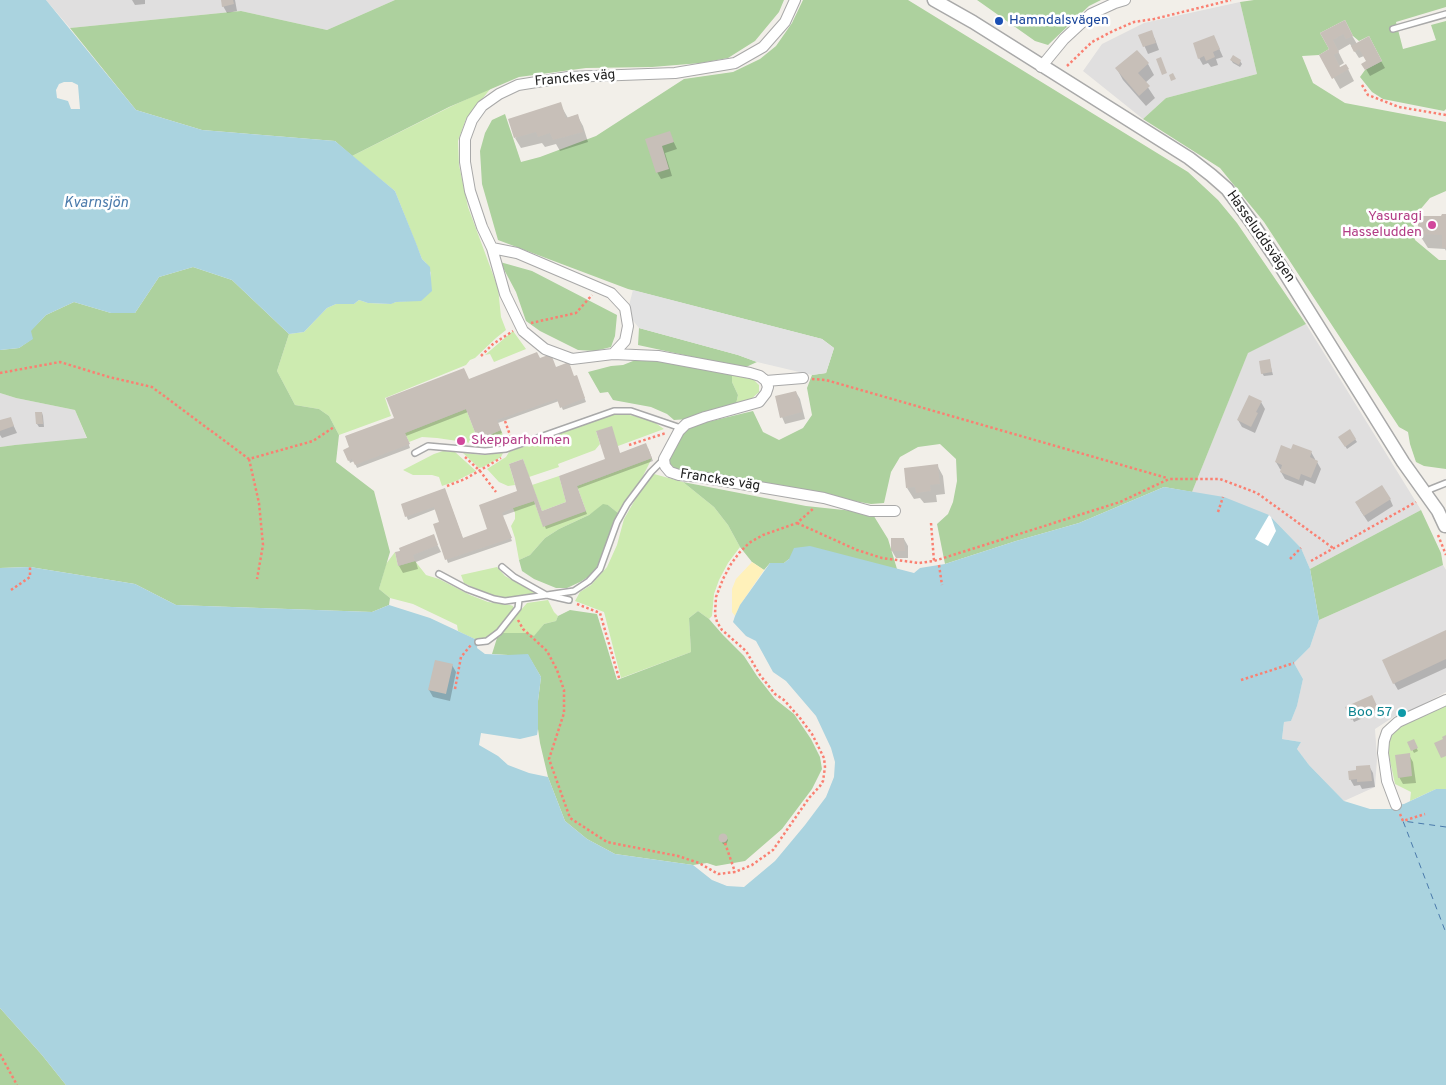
<!DOCTYPE html>
<html>
<head>
<meta charset="utf-8">
<style>
	body { margin:0 }
	canvas { display:block; background:#f2efe9 }
</style>
</head>
<body>
<canvas width="1446" height="1085"></canvas>
<script>
const g = document.querySelector('canvas').getContext('2d');
g.lineJoin = 'round';
function paint(path, color) { g.fillStyle = color; g.fill(path, 'evenodd'); }
const poly = rows => new Path2D(rows.map(r => 'M' + r).join(''));
function strokePath(path, color, width, dash) { g.strokeStyle = color; g.lineWidth = width; g.lineCap = dash ? 'butt' : 'round'; g.setLineDash(dash || []); g.stroke(path); }
function drawText(font, color, halo, rows, align = 'center') {
  g.font = font + ' Overpass,sans-serif'; g.lineWidth = 5; g.setLineDash([]); g.textBaseline = 'middle'; g.strokeStyle = halo; g.fillStyle = color; for (const [text, x, y, turn = 0] of rows) {
    g.save(); g.translate(x, y); g.rotate((+turn || 0) * Math.PI / 180); g.textAlign = isNaN(turn) ? turn : align; if (halo) g.strokeText(text, 0, 0); g.fillText(text, 0, 0); g.restore();
  }
}
const residential = poly([
	[46,0,395,0,327,30,241,11,70,28],
	[1240,2,1257,74,1166,98,1143,119,1083,71,1102,44,1144,23],
	[1306,324,1421,510,1310,569,1301,548,1271,517,1192,492,1248,352],
	[0,393,16,398,75,410,87,439,15,445,0,447],
	[1443,565,1446,570,1446,692,1401,716,1395,716,1375,729,1377,759,1375,787,1344,801,1309,765,1297,749,1301,742,1282,739,1284,722,1291,721,1297,706,1303,679,1294,663,1310,647,1319,620]
]);
const grass = poly([
	[491,88,466,119,458,141,459,165,468,207,498,288,501,317,506,330,496,338,475,358,470,360,466,365,385,398,391,416,339,435,329,416,319,409,295,405,277,371,289,334,304,332,327,308,336,304,354,304,359,300,368,303,390,304,396,302,408,301,430,282,431,273,426,263,422,259,395,191,352,156,452,106],
	[513,331,526,349,494,362,490,354,485,355],
	[732,374,752,378,759,385,759,392,749,401,736,404,738,395,732,382],
	[466,409,476,435,481,433,483,438,501,430,505,440,478,444,437,438,422,437,409,442,405,433],
	[614,413,625,414,634,416,654,422,664,429,618,446,596,431,600,444,595,450,558,464,559,467,529,477,523,459,509,464,515,485,508,486,499,482,487,469,506,457,509,452],
	[443,451,455,452,476,471,456,481,442,486,439,477,432,475,413,475,403,470,434,454],
	[463,453,483,455,503,453,501,457,483,467,479,468],
	[652,458,641,480,618,513,608,505,601,507,589,515,559,529,545,538,530,555,519,560,515,538,511,526,515,519,515,513,513,508,534,501,543,526,586,511,577,486],
	[654,474,683,482,714,507,728,525,740,547,728,563,719,580,714,594,712,616,709,619,698,611,689,618,691,652,621,678,604,612,575,601,580,592,591,585,607,567,617,545,624,519,640,491],
	[559,476,566,502,542,511,532,485],
	[395,552,398,566,415,561,426,575,439,579,470,595,488,602,510,605,513,606,514,610,498,630,486,640,477,640,466,635,458,631,457,625,413,604,390,598,379,589,386,564],
	[497,567,505,576,537,594,507,598,496,596,485,593,464,583,461,575],
	[548,600,554,612,558,616,556,621,544,624,534,637,529,633,501,633,527,603],
	[1446,704,1446,789,1436,789,1410,801,1411,792,1395,784,1389,756,1389,739,1400,726]
]);
const forest = poly([
	[395,0,784,0,779,12,755,41,728,58,701,63,652,67,586,68,519,77,449,107,352,156,335,141,202,130,136,110,70,28,241,11,327,30],
	[803,0,908,0,1188,172,1218,200,1237,223,1306,324,1248,353,1192,492,1164,487,1079,523,1016,541,945,564,937,524,948,514,953,502,957,481,956,459,940,444,918,447,900,457,891,472,884,503,871,504,677,470,670,464,670,455,683,432,699,424,753,411,763,432,779,440,803,428,812,415,807,388,812,375,826,373,834,348,822,339,628,289,498,240,482,184,480,151,485,133,492,120,505,114,521,162,540,157,596,136,684,79,733,72,760,59,776,46,792,23],
	[977,0,1101,0,1089,6,1048,45,1035,41],
	[1254,0,1446,0,1446,7,1396,22,1403,49,1436,40,1431,25,1446,21,1446,109,1444,111,1383,99,1372,92,1360,77,1365,70,1382,61,1369,36,1359,41,1353,36,1345,20,1320,33,1329,49,1319,55,1302,56,1313,83,1345,103,1446,122,1446,191,1430,198,1413,218,1415,240,1439,260,1446,260,1446,469,1424,466,1416,462,1410,444,1408,432,1399,427,1264,222,1220,168,1143,119,1166,98,1257,74,1240,2],
	[500,262,532,271,617,315,615,336,611,347,595,351,578,350,540,331,526,321,516,292],
	[193,267,232,280,289,334,277,371,295,405,319,409,329,416,339,435,336,462,374,491,390,552,379,589,390,598,389,605,372,612,176,605,135,584,30,567,0,568,0,447,15,445,87,438,75,410,16,398,0,393,0,350,19,348,32,339,30,331,46,315,74,302,111,313,135,313,159,277],
	[639,328,738,355,757,362,746,367,721,363,638,345],
	[651,359,732,374,732,382,738,395,736,404,689,419,674,420,667,414,651,407,613,400,608,392,600,393,588,372,611,366,623,365,633,361],
	[683,482,806,506,872,513,888,539,897,569,789,559,784,563,770,563,764,570,752,562,740,547,728,525,714,507],
	[603,504,608,505,618,513,600,562,593,574,580,582,567,588,556,588,534,579,522,571,519,560,530,555,545,538,559,529,589,515],
	[1421,510,1441,553,1443,565,1319,620,1310,569],
	[570,610,597,614,617,680,691,652,689,618,698,611,709,619,723,635,744,656,757,676,775,699,794,714,811,739,820,757,822,769,812,789,782,829,745,861,716,866,707,863,693,865,615,854,587,839,565,821,548,777,540,743,538,729,538,701,541,677,528,655,508,655,492,654,497,638,500,636,501,633,529,633,534,636,544,624,556,621,558,616],
	[0,1008,42,1055,66,1085,0,1085]
]);
const sand = poly([
	[752,562,764,570,740,605,735,616,732,612,732,589,736,579]
]);
const parking = poly([
	[633,290,822,339,834,348,826,373,812,375,757,362,738,355,639,328,627,313]
]);
const water = poly([
	[0,0,46,0,136,110,202,130,335,141,395,191,416,243,422,259,430,267,432,291,421,301,396,302,391,304,368,303,359,300,354,304,336,304,327,308,304,332,289,334,232,280,193,267,159,277,135,313,111,313,74,302,46,315,31,331,33,339,19,348,0,350],
	[64,82,72,82,78,85,80,109,71,109,68,101,57,98,56,90,59,84],
	[1164,487,1224,497,1269,515,1301,548,1310,569,1319,620,1310,647,1294,663,1303,679,1297,706,1291,721,1284,722,1282,739,1301,742,1297,749,1309,765,1344,801,1370,809,1391,809,1396,805,1404,804,1436,789,1446,789,1446,1085,66,1085,42,1055,0,1008,0,568,30,567,135,584,176,605,372,612,389,605,430,618,477,640,478,642,477,648,485,654,508,655,528,654,541,677,538,701,538,729,537,735,520,739,481,733,479,745,498,756,508,765,529,773,548,777,565,821,587,839,615,854,693,865,712,880,727,886,744,887,775,861,805,825,826,797,834,777,835,762,831,748,816,716,786,681,773,672,756,641,746,636,733,622,735,616,740,605,770,563,784,563,789,559,794,548,810,546,914,573,920,568,945,564,1016,541,1079,523]
]);
const pier = poly([
	[1269,515,1271,517,1276,531,1268,546,1255,539]
]);
const shadow = poly([
	[132,0,145,0,145,4,135,5],
	[222,0,235,0,237,11,227,13,223,6],
	[1344,22,1357,44,1368,38,1385,68,1370,76,1363,64,1367,62,1364,56,1359,58,1350,44,1338,51,1344,63,1336,68,1337,70,1346,65,1354,81,1340,89,1321,55,1330,50,1322,34],
	[1151,32,1155,39,1159,50,1148,54,1140,36],
	[1214,37,1223,57,1216,59,1218,65,1211,67,1208,63,1203,65,1199,58],
	[1231,60,1240,61,1242,64,1240,67,1233,63],
	[1148,64,1154,75,1145,83,1155,98,1146,106,1123,80,1117,69],
	[560,104,568,118,577,115,583,126,588,142,560,151,556,144,545,147,542,143,521,148,515,138],
	[669,132,677,149,665,153,672,176,661,179,657,172,647,140],
	[1446,215,1446,251,1445,249,1428,248,1419,234],
	[540,359,578,380,586,402,563,410,559,401,498,423,502,433,485,440,483,436,479,437,468,412,406,436,410,448,357,468,354,461,350,463,349,460,395,418,469,380],
	[1269,360,1273,375,1264,376,1262,373],
	[796,392,800,399,805,419,785,424,782,417],
	[1261,402,1265,409,1255,433,1242,427,1238,420],
	[36,413,42,413,43,416,44,427,39,427,37,424],
	[10,418,17,433,2,438,0,435,0,422],
	[1350,431,1357,442,1347,449,1340,437],
	[648,448,653,461,577,489,587,514,546,529,536,504,502,516,512,541,448,563,434,525,441,522,436,509,408,520,402,505,445,490,463,539,489,530,480,506,519,492,510,465,542,512,568,503,560,477,620,454],
	[1311,452,1315,459,1315,461,1317,462,1321,469,1315,484,1305,480,1303,486,1285,479,1281,472,1282,470,1280,469,1276,462],
	[937,465,943,476,945,494,936,495,937,502,924,503,920,498,914,499,907,488],
	[1390,499,1393,506,1368,522,1360,510],
	[433,536,441,552,416,562,418,569,403,573,399,566,396,553],
	[904,539,908,546,908,558,896,558,892,551],
	[1446,632,1446,668,1398,690,1394,683],
	[452,665,456,672,450,701,433,697,429,690],
	[1372,697,1379,711,1354,722,1347,708],
	[1413,741,1418,751,1414,753,1409,743],
	[1409,755,1413,762,1416,783,1403,784,1399,777],
	[1369,766,1373,773,1375,787,1362,789,1360,785,1354,786,1350,779],
	[722,835,724,835,728,840,726,845,723,844,720,839]
]);
const ferry = poly([
	[1446,827,1403,821,1446,933]
]);
const building = poly([
	[221,0,233,0,234,4,222,7],
	[1345,20,1353,36,1346,39,1343,34,1333,40,1339,52,1334,55,1340,67,1346,64,1349,69,1332,79,1319,55,1329,49,1320,33],
	[1152,30,1156,43,1143,47,1138,35],
	[1214,35,1220,49,1213,52,1215,57,1206,61,1204,56,1198,59,1193,43],
	[1369,36,1382,61,1365,70,1361,64,1366,61,1359,49,1354,52,1351,46],
	[1137,50,1149,63,1138,73,1150,86,1139,96,1115,68],
	[1233,55,1241,60,1239,65,1230,60],
	[1161,57,1167,73,1162,75,1156,59],
	[1173,73,1176,79,1171,81,1169,75],
	[561,102,566,118,578,114,583,132,553,140,550,133,538,137,536,132,514,138,508,119],
	[670,131,674,142,662,146,669,169,656,173,645,139],
	[1442,214,1446,214,1446,248,1442,248,1442,235,1418,234,1418,216,1441,216],
	[537,352,540,358,551,354,556,367,569,362,574,376,577,375,585,398,560,408,557,399,497,420,501,430,482,438,481,433,476,435,466,409,405,433,410,444,355,465,352,459,348,461,343,450,349,447,345,436,394,418,386,398,464,368,469,379],
	[1270,359,1272,372,1261,374,1259,361],
	[796,391,802,412,780,418,775,396],
	[1249,395,1262,401,1256,412,1258,413,1251,427,1237,420],
	[35,412,42,412,43,424,36,424],
	[11,417,14,426,0,431,0,420],
	[612,426,620,453,646,443,652,458,577,486,586,511,543,527,534,501,513,508,502,513,512,538,445,560,433,524,439,522,434,507,405,517,401,504,445,488,463,538,487,529,479,505,517,491,509,464,523,459,542,511,566,502,559,476,605,459,596,431],
	[1350,429,1356,439,1345,447,1338,437],
	[1293,444,1312,451,1310,457,1318,461,1311,478,1301,474,1299,480,1280,472,1282,465,1275,462,1281,445,1291,449],
	[938,464,940,484,930,485,931,491,916,493,915,487,906,488,904,468],
	[1382,485,1391,499,1364,516,1355,502],
	[434,534,438,545,413,555,415,561,398,566,395,552,400,551,399,548],
	[891,538,904,538,905,551,891,551],
	[1446,630,1446,659,1393,684,1382,660],
	[435,660,453,664,446,694,428,690],
	[1372,695,1378,708,1351,720,1345,707],
	[1446,735,1446,756,1441,758,1434,743,1443,739,1442,737],
	[1414,739,1418,748,1411,751,1407,742],
	[1410,753,1412,776,1398,778,1395,755],
	[1370,765,1372,781,1357,782,1357,779,1349,780,1348,771,1356,770,1356,766],
	'718.5 838a4.5 4.5 0 1 1 9 0a4.5 4.5 0 1 1-9 0Z'
]);
const path = poly([
	[1067,66,1092,42,1113,31,1134,22,1154,19,1231,0],
	[1362,85,1368,95,1399,107,1446,115],
	[531,323,576,313,592,295],
	[481,356,493,344,513,331],
	[0,373,60,362,109,377,152,387,249,459,313,441,334,427],
	[812,379,826,380,1167,478],
	[505,421,511,438],
	[629,445,666,433],
	[465,457,480,471,496,492],
	[249,459,259,503,263,545,257,579],
	[447,486,465,479,501,458],
	[1218,512,1223,497],
	[797,523,857,550,882,558,919,563,934,561,1120,502,1169,479,1220,479,1257,493,1333,548],
	[931,523,934,561],
	[1438,535,1446,555],
	[1290,559,1301,548],
	[1311,561,1416,502],
	[939,565,942,585],
	[11,590,30,577,30,567],
	[577,604,600,613,619,678],
	[518,620,523,629,547,651,557,670,564,690,564,713,549,759,570,818,607,842,678,856,699,863,718,874,735,872,752,865,773,850,809,798,820,786,823,781,825,767,824,758,812,734,800,718,784,700,775,694,760,675,746,651,722,630,717,622,715,614,716,597,723,579,731,564,739,553,749,543,763,535,797,523,814,508],
	[1241,680,1294,663],
	[455,689,461,657,471,645],
	[1400,814,1403,821,1425,814],
	[725,843,735,872],
	[0,1054,17,1085]
]);
const service = poly([
	[1393,29,1446,14],
	[415,453,428,446,485,451,506,449,614,411,631,411,681,428],
	[1426,493,1431,489,1446,483],
	[502,567,514,577,546,595],
	[439,574,467,589,494,599,505,601,547,595],
	[569,600,547,595,574,591,589,581,600,569,617,522,627,504,651,472,664,459],
	[478,642,487,641,499,632,518,608,519,600]
]);
const minor = poly([
	[795,0,785,22,763,47,735,63,675,73,568,77,518,85,499,94,482,106,472,120,465,139,465,162,470,191,482,227,492,248,505,294,523,331,545,349,572,359,613,354,658,356,750,373,760,376,766,381,803,378],
	[1041,67,1064,39,1091,14,1115,3,1125,0],
	[492,248,517,253,611,293,625,308,628,326,625,341,613,354],
	[766,381,768,387,766,393,759,402,705,417,686,424,679,431,664,459,665,466,670,472,679,475,700,477,824,498,870,511,895,511],
	[1396,805,1387,781,1383,753,1384,741,1387,732,1398,722,1446,700]
]);
const tertiary = poly([
	[934,0,973,22,1189,158,1211,175,1227,189,1252,223,1275,257,1403,462,1438,511,1445,526]
]);
const markers = [
	[999,21,5,"#1a4fb4"],
	[1432,225,5,"#d1479c"],
	[461,441,5,"#d1479c"],
	[1402,713,5,"#0f9aa8"]
];
const transitNames = [
	["Hamndalsvägen",1009,21]
];
const streetNames = [
	["Franckes väg",575,79,-5],
	["Hasseluddsvägen",1260,237,55],
	["Franckes väg",720,481,9]
];
const hotelNames = [
	["Yasuragi",1422,217],
	["Hasseludden",1422,233],
	["Skepparholmen",471,441,"left"]
];
const cultureNames = [
	["Boo 57",1392,713]
];
const waterNames = [
	["Kvarnsjön",96,204]
];
paint(residential, '#e0dfdf');
paint(grass, '#cdebb0');
paint(forest, '#add19e');
paint(sand, '#fff1ba');
paint(parking, '#e2e2e2');
paint(water, '#aad3df');
paint(pier, '#fff');
paint(shadow, '#0003');
strokePath(ferry, '#4a7aab', 1, [6, 5]);
paint(building, '#c7bfb8');
strokePath(service, '#a9a9a9', 8);
strokePath(minor, '#a9a9a9', 12);
strokePath(tertiary, '#a9a9a9', 15);
strokePath(path, '#fa8072', 2.5, [2.5, 2.5]);
strokePath(service, '#fff', 5);
strokePath(minor, '#fff', 10);
strokePath(tertiary, '#fff', 12);
for (const [x, y, r, color] of markers) { const dot = new Path2D(); dot.arc(x, y, r, 0, 2 * Math.PI); g.fillStyle = color; g.fill(dot); strokePath(dot, '#fff', 2); }
drawText('14px', '#164399', '#fff', transitNames, 'left');
drawText('14px', '#222', '#fff', streetNames);
drawText('14px', '#b23c85', '#fff', hotelNames, 'right');
drawText('14px', '#0d838f', '#fff', cultureNames, 'right');
drawText('italic 15px', '#4a7aab', '#fff', waterNames);
</script>
</body>
</html>
